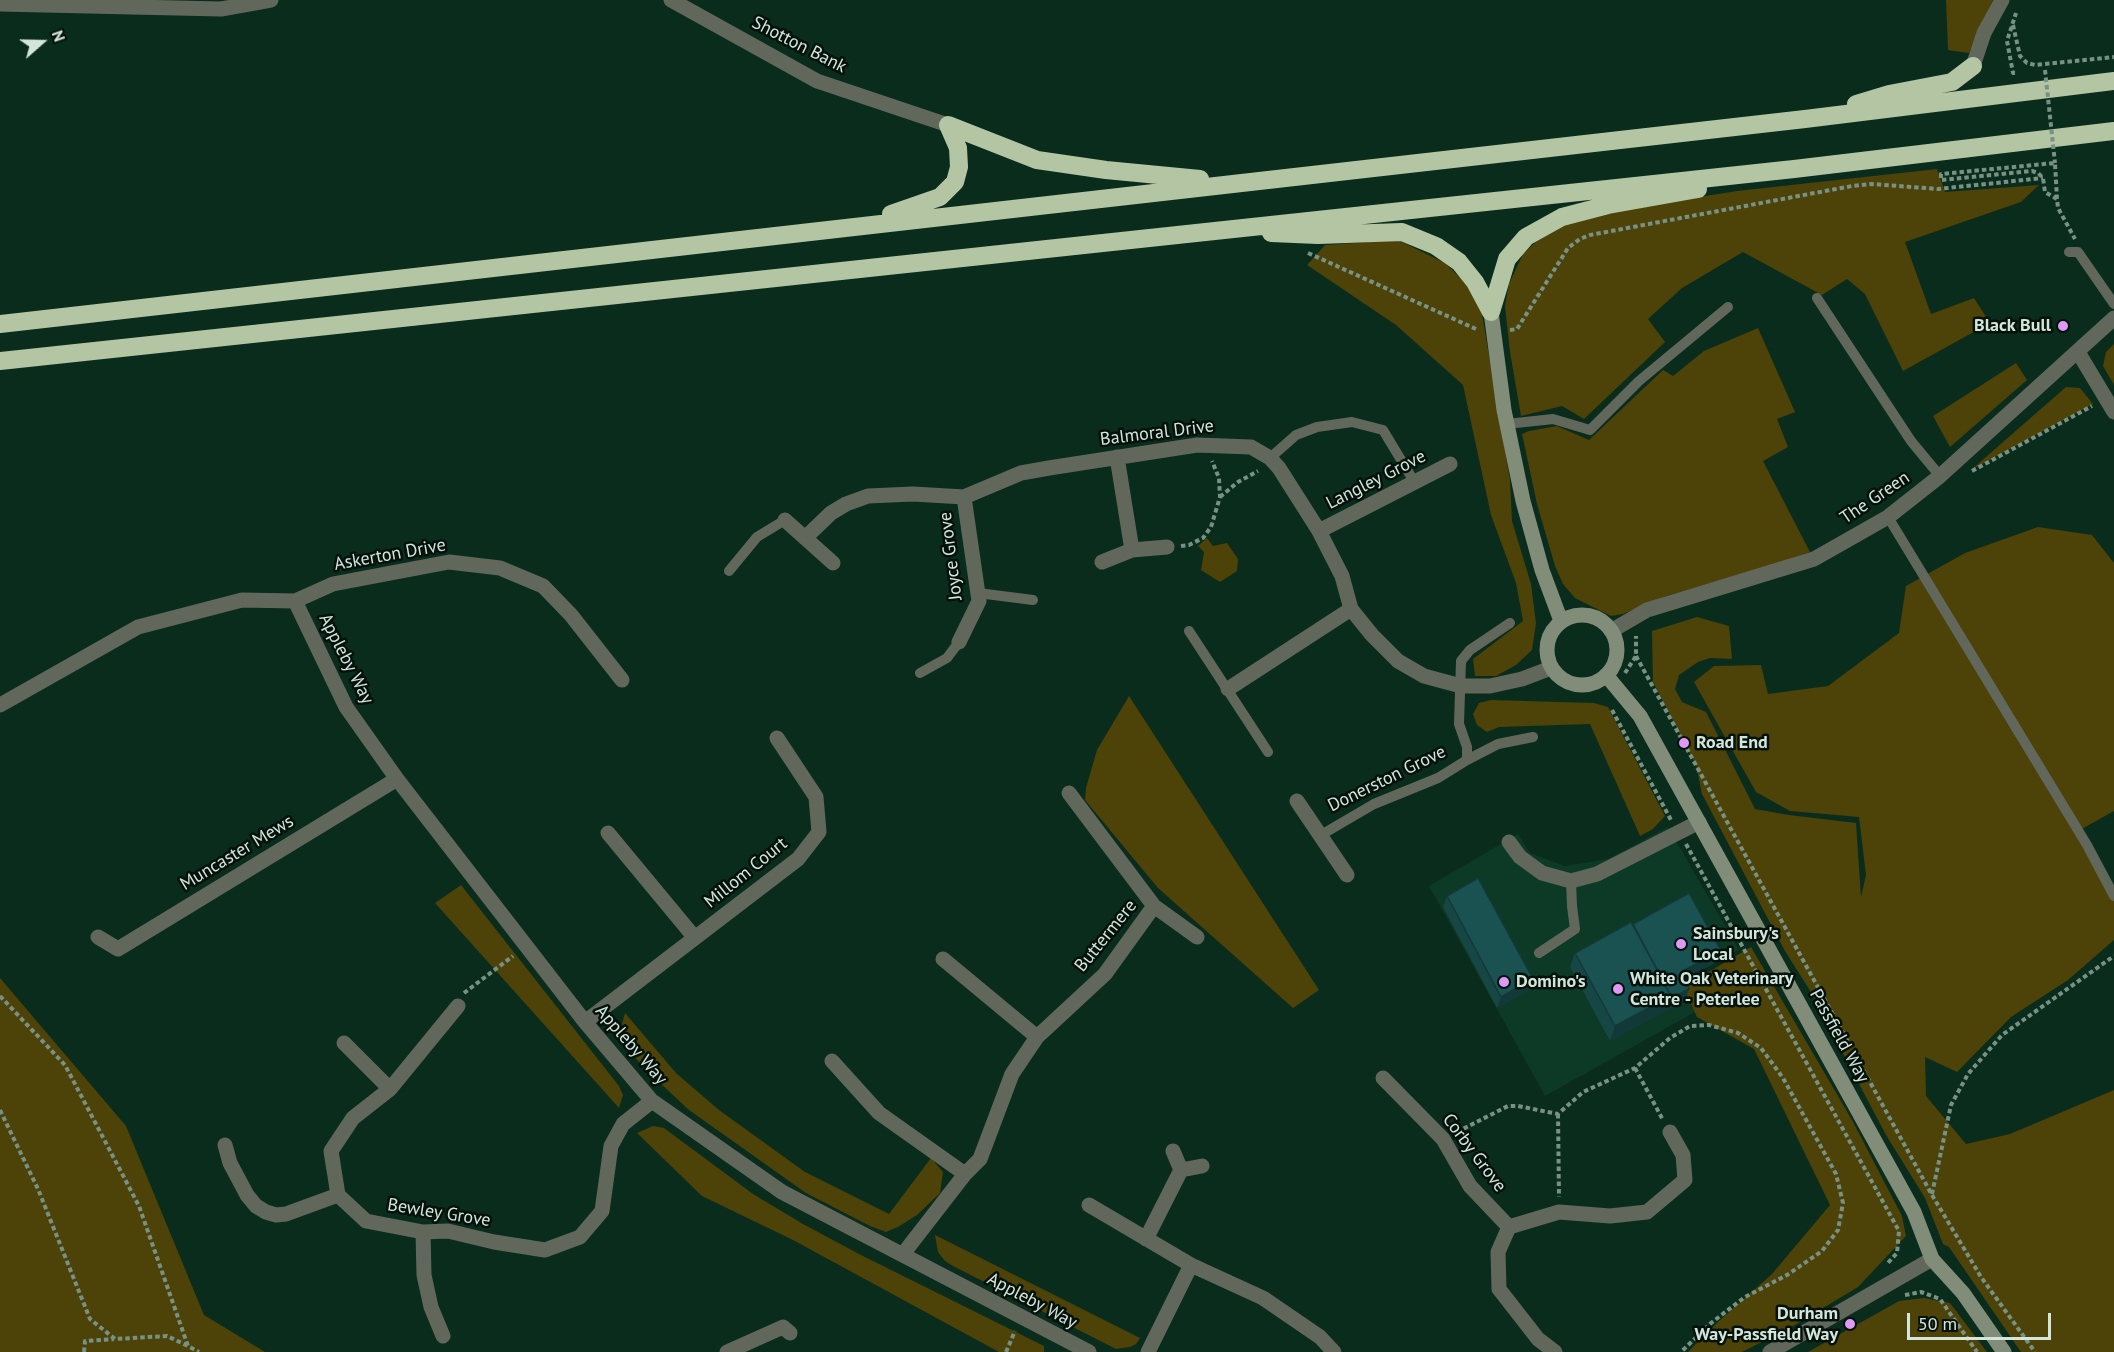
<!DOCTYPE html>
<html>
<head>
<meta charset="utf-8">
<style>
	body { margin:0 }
	#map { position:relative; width:2114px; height:1352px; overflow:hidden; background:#0a2c1d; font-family:"PT Sans",sans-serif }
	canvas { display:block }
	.north { position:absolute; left:12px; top:12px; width:60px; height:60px; -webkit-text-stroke:4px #05110b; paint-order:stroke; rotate:70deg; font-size:16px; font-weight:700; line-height:24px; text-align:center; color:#d4e6dc }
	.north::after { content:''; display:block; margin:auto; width:21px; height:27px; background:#d4e6dc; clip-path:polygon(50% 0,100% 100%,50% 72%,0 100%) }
	.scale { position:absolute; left:1907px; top:1313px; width:144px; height:27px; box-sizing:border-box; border:3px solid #d4e6dc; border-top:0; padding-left:8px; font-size:18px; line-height:21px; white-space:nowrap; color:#d4e6dc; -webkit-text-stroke:4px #05110b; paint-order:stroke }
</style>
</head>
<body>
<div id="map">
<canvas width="2114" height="1352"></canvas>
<div class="north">N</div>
<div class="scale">50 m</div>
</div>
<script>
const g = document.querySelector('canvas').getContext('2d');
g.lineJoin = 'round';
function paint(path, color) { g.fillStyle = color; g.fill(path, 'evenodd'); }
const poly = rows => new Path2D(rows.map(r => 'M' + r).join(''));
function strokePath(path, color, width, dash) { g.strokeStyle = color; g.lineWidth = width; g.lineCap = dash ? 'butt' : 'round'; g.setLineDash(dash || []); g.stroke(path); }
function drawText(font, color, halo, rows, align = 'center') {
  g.font = font + ' "PT Sans",sans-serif'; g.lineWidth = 5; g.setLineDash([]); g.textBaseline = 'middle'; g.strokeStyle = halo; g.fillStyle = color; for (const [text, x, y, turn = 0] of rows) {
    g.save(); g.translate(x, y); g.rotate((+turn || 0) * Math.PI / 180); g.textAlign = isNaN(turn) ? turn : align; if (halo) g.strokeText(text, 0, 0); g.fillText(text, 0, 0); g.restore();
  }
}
const built = poly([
	[1668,827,1739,950,1677,983,1695,1012,1545,1096,1429,886,1518,834,1530,853,1565,866,1608,859]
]);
const green = poly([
	[1946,0,1993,0,1969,53,1948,50],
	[1937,169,1945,192,2039,185,2021,202,1905,242,1931,314,1974,298,1990,323,1903,371,1865,294,1847,279,1822,295,1743,252,1682,288,1648,319,1665,342,1584,419,1562,406,1521,416,1510,352,1505,306,1509,284,1523,254,1543,235,1568,221,1604,212,1737,191],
	[1398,240,1445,263,1470,287,1482,314,1510,480,1512,521,1531,584,1536,623,1532,650,1516,665,1496,676,1475,676,1473,659,1523,621,1516,583,1491,515,1463,385,1396,325,1307,265,1325,245],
	[1758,328,1795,412,1777,419,1788,447,1763,461,1810,552,1763,568,1666,596,1623,614,1611,616,1575,598,1563,584,1555,566,1537,504,1522,434,1529,431,1557,426,1589,440,1663,370,1673,376,1704,351],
	[2114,344,2114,385,2103,366,2106,352],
	[2016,363,2027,380,1950,447,1933,416],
	[2066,387,2080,388,2093,404,1971,470],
	[2038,527,2092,535,2114,563,2114,811,2080,830,2114,895,2114,940,2068,980,2011,1017,1957,1072,1925,1057,1926,1096,1966,1144,2010,1134,2114,1090,2114,1352,2021,1352,1949,1247,1943,1244,1925,1198,1886,1135,1809,989,1785,951,1702,794,1696,765,1653,682,1652,631,1697,617,1729,626,1732,659,1710,658,1698,662,1679,675,1675,689,1682,702,1706,712,1755,809,1789,815,1856,823,1861,897,1866,875,1859,817,1790,811,1756,792,1694,682,1714,666,1761,665,1768,694,1828,686,1899,633,1906,586,1965,553],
	[1207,538,1213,546,1227,543,1238,559,1237,571,1220,582,1201,570,1204,552,1198,546],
	[1129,696,1319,990,1293,1008,1158,888,1085,800,1086,788,1097,750],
	[1491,700,1594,703,1608,707,1665,816,1653,829,1640,836,1590,724,1499,727,1487,732,1477,725,1473,714,1479,703],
	[461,885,619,1086,623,1095,619,1108,435,903],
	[1751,947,1852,1120,1902,1216,1906,1236,1858,1287,1795,1325,1742,1352,1688,1352,1719,1321,1772,1274,1830,1205,1754,1049,1697,1017,1683,987],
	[0,978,126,1126,204,1315,265,1352,0,1352],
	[625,1013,676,1073,719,1110,805,1172,889,1214,931,1158,943,1172,940,1193,917,1215,898,1227,886,1232,870,1226,806,1193,689,1110,645,1069,622,1042,620,1031],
	[653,1126,664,1128,753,1194,803,1224,859,1254,1044,1346,1044,1352,999,1352,793,1240,702,1196,637,1133],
	[935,1235,1140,1338,1136,1344,1130,1347,1116,1349,953,1266,945,1261,938,1252],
	[1924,1298,1950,1303,1987,1352,1808,1352,1899,1301]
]);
const path = poly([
	[2013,25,2020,56,2027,63,2035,65,2114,57],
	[2015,73,2013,73,2007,41,2016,13],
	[2057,199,2055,163,1941,174,1941,180,2032,171,2038,173,2043,178,2045,192,2057,199,2058,208,2075,239],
	[1308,253,1476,329],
	[1510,330,1517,329,1568,248,1580,239,1590,235,1852,186,1872,184,1938,189,2043,178],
	[1972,471,2092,406],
	[1220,497,1238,482,1258,471],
	[1181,546,1189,545,1203,538,1211,527,1220,497,1219,478,1212,461],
	[1636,656,1932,1195,1981,1277,2035,1352],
	[1625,673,1636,656,1636,636],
	[1612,710,1671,820],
	[1686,844,1899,1231,1897,1253,1887,1264],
	[464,993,513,956],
	[0,996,65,1065,139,1206,188,1346,199,1352],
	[1635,1068,1663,1120],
	[0,1110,38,1189,90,1319,115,1339,167,1336,188,1346],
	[1558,1114,1559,1197],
	[1457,1132,1508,1106,1518,1106,1558,1114,1583,1092,1635,1068,1670,1038,1690,1026,1709,1025,1738,1033,1761,1048,1783,1078,1836,1174,1843,1203,1838,1230,1822,1251,1787,1275,1745,1297,1711,1323,1681,1352],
	[1932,1194,1951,1105,1968,1074,2002,1035,2114,956],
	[1905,1295,1921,1292,1940,1299,1977,1352],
	[84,1352,85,1341,114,1339],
	[1006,1352,1015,1331]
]);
const lane = poly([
	[2069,252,2078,252,2114,304],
	[1817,298,1911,441,1940,476],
	[1507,424,1553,419,1590,430,1639,381,1728,307],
	[1270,458,1296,435,1317,427,1352,422,1383,430,1415,483],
	[1888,517,2087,845,2114,896],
	[729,571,757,537,785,520],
	[978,593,1033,600],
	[1189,631,1268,752],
	[920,673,947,658,959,642],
	[1467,760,1498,744,1533,737],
	[1321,835,1374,804,1438,778,1467,760,1467,747,1459,724,1461,661,1470,650,1510,623],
	[1539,953,1575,929,1572,906,1571,881]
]);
const street = poly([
	[671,0,817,81,948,125],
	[0,4,221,9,271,0],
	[1973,66,1984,33,2002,0],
	[2078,352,2114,412],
	[1117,457,1132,550],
	[785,520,833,563],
	[1319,531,1450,464],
	[805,538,831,513,846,504,868,496,913,494,964,497,1021,473,1049,468,1197,445,1251,447,1270,458,1279,468,1319,531,1342,576,1351,609,1372,635,1398,661,1424,676,1461,686,1490,686,1522,679,1551,668],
	[1102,562,1132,550,1167,547],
	[295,601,346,707,397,779,585,1022,652,1101,782,1192,1089,1352],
	[1611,631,1647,610,1814,559,1888,517,1940,476,2114,318],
	[959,642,979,601,964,497],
	[1228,689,1351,609],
	[0,705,138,627,242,600,295,601,333,584,449,562,500,568,543,586,571,615,622,680],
	[1297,801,1347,875],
	[608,833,695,938],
	[1509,842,1520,857,1542,873,1571,881,1597,874,1699,822],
	[1154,906,1197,937],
	[98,937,118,949,397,779],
	[943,959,1037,1037],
	[458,1006,390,1089,353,1118,331,1151,338,1195,366,1221,423,1232,448,1231,494,1242,545,1250,580,1237,602,1211,611,1146,623,1124,652,1101],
	[585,1022,798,859,819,832,816,797,777,738],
	[344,1043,390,1089],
	[832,1061,879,1113,965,1174],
	[1383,1078,1443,1139,1470,1186,1509,1227],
	[225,1145,230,1163,247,1195,256,1206,266,1212,276,1215,286,1214,338,1195],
	[1181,1170,1202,1166],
	[1089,1205,1191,1265,1263,1298,1320,1337,1334,1352],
	[423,1232,424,1275,431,1307,443,1336],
	[1146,1239,1181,1170,1173,1151],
	[903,1254,965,1174,980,1159,1012,1074,1037,1037,1105,974,1154,906,1069,793],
	[727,1352,783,1327,790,1333],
	[1148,1352,1191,1265],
	[1555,1352,1538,1339,1499,1289,1498,1252,1509,1227,1559,1212,1610,1216,1647,1212,1685,1180,1683,1155,1670,1132],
	[1770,1352,1932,1259]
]);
const secondary = poly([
	[1491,312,1504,410,1523,501,1542,570,1561,621],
	'1547 650a35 35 0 1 1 70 0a35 35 0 1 1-70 0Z',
	[1606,675,1640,716,1914,1212,1932,1259,1963,1293,2004,1352]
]);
const highway = poly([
	[1856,104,1889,94,1952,82,1973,66],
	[948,125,1037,160,1106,170,1200,179],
	[891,214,940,197,955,182,959,167,958,148,948,125],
	[1271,233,1318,235,1402,232,1436,246,1459,262,1475,282,1491,312],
	[1491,312,1507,259,1526,237,1562,217,1608,205,1698,189],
	[0,324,1805,119,2114,81],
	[0,361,1794,169,2114,131]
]);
const pathBridge = poly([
	[2045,70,2055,163]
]);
const wall = poly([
	[1447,896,1533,979,1529,990,1497,1008,1443,907],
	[1632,924,1717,962,1684,979,1685,1000,1610,1041,1570,967,1575,953]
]);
const shadedWall = poly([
	[1721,951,1717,962,1677,983,1681,972],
	[1533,979,1529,990,1497,1008,1501,997],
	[1689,989,1685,1000,1610,1041,1615,1026,1671,996]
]);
const building = poly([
	[1478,878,1533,979,1501,997,1447,896,1478,878],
	[1689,893,1721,951,1681,972,1689,989,1670,999,1671,996,1633,924,1689,893],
	[1631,922,1671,996,1615,1026,1575,953,1631,922]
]);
const markers = [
	[2063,326,6,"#dd99f3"],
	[1684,743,6,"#dd99f3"],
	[1681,944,6,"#dd99f3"],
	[1504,982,6,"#dd99f3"],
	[1618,989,6,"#dd99f3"],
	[1850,1324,6,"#dd99f3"]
];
const streetNames = [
	["Shotton Bank",799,45,27],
	["Balmoral Drive",1157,433,-7],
	["Langley Grove",1376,480,-27],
	["The Green",1875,498,-34],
	["Askerton Drive",390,555,-10],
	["Joyce Grove",951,556,-97],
	["Appleby Way",346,659,63],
	["Donerston Grove",1387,779,-26],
	["Muncaster Mews",237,853,-31],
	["Millom Court",746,873,-39],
	["Buttermere",1106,936,-51],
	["Passfield Way",1839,1036,61],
	["Appleby Way",631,1045,49],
	["Corby Grove",1474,1153,53],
	["Bewley Grove",439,1213,9],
	["Appleby Way",1032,1301,28]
];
const poiNames = [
	["Black Bull",2051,326,"right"],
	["Road End",1696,743],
	["Sainsbury's",1693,934],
	["Local",1693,955],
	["White Oak Veterinary",1630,979],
	["Centre - Peterlee",1630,1000],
	["Domino's",1516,982],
	["Durham",1838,1314,"right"],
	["Way-Passfield Way",1838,1335,"right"]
];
paint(built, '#0d3927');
paint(green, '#4d4207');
strokePath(path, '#789185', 4, [4.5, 3]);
strokePath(lane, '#61685b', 10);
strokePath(street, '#61685b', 15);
strokePath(secondary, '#828d79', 15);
strokePath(highway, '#b4c5a4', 18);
strokePath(pathBridge, '#789185', 4, [4.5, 3]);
paint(wall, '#164745');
paint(shadedWall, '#123938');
paint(building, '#195250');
strokePath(building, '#123938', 1.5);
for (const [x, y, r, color] of markers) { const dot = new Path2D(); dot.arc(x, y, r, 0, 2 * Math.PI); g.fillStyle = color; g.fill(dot); strokePath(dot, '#05110b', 2); }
drawText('18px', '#d4e6dc', '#05110b', streetNames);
drawText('bold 18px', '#d4e6dc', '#05110b', poiNames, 'left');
</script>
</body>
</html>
